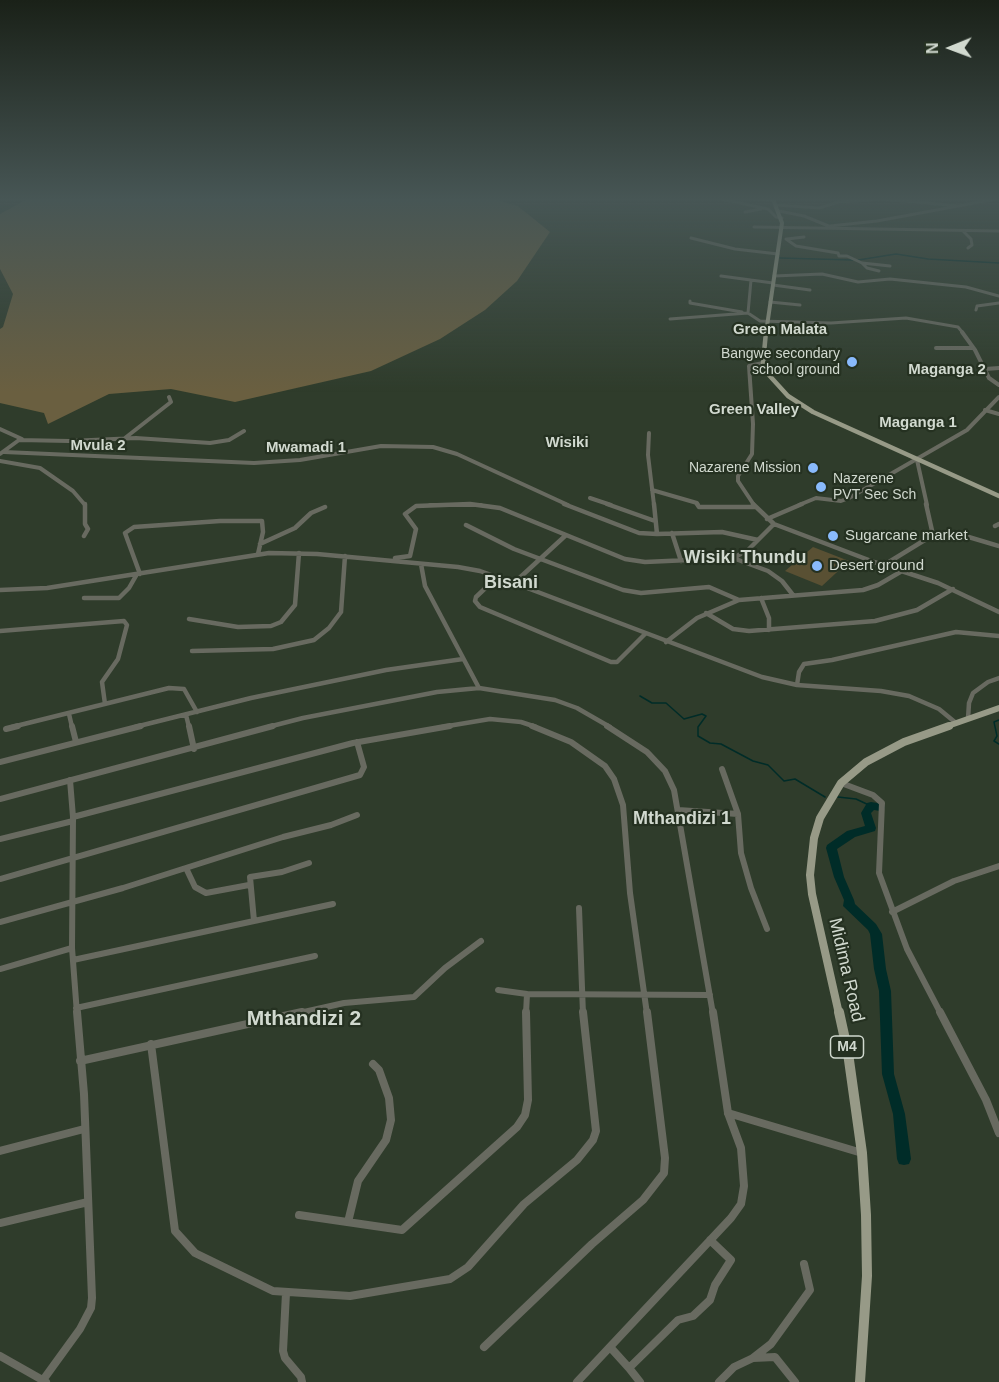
<!DOCTYPE html>
<html>
<head>
<meta charset="utf-8">
<style>
	body { margin:0 }
	#map { position:relative; width:999px; height:1382px; overflow:hidden; background:#2f3c2b; font-family:Arial,sans-serif }
	canvas { display:block }
	.north { position:absolute; left:921px; top:18px; width:60px; height:60px; -webkit-text-stroke:4px #253121; paint-order:stroke; rotate:269deg; font-size:16px; font-weight:700; line-height:24px; text-align:center; color:#d1d9cf }
	.north::after { content:''; display:block; margin:auto; width:21px; height:27px; background:#d1d9cf; clip-path:polygon(50% 0,100% 100%,50% 72%,0 100%) }
</style>
</head>
<body>
<div id="map">
<canvas width="999" height="1382"></canvas>
<div class="north">N</div>
</div>
<script>
const g = document.querySelector('canvas').getContext('2d');
g.lineJoin = 'round';
function paint(path, color) { g.fillStyle = color; g.fill(path, 'evenodd'); }
const poly = rows => new Path2D(rows.map(r => 'M' + r).join(''));
function strokePath(path, color, width, dash) { g.strokeStyle = color; g.lineWidth = width; g.lineCap = dash ? 'butt' : 'round'; g.setLineDash(dash || []); g.stroke(path); }
function drawText(font, color, halo, rows, align = 'center') {
  g.font = font + ' Arial,sans-serif'; g.lineWidth = 4.5; g.setLineDash([]); g.textBaseline = 'middle'; g.strokeStyle = halo; g.fillStyle = color; for (const [text, x, y, turn = 0] of rows) {
    g.save(); g.translate(x, y); g.rotate((+turn || 0) * Math.PI / 180); g.textAlign = isNaN(turn) ? turn : align; if (halo) g.strokeText(text, 0, 0); g.fillText(text, 0, 0); g.restore();
  }
}
const green = poly([
	[813,547,849,561,822,586,785,571]
]);
const forest = poly([
	[27,199,493,199,518,206,550,232,517,281,485,310,440,339,371,371,235,402,171,389,109,394,48,424,44,413,0,403,0,329,3,327,13,294,0,269,0,214]
]);
const stream = poly([
	[780,258,853,260],
	[858,260,896,254,928,259,999,263],
	[640,696,652,703,666,703,684,719,702,714,706,716,698,727,698,736,710,743,721,744,753,761,768,765,784,781,795,779,825,797],
	[999,720,994,722,997,736,994,741,999,744],
	[838,797,856,799,871,806]
]);
const river = poly([
	[871,802,884,804,885,807,884,810,880,811,874,810,871,813,876,828,875,831,855,837,837,849,844,877,854,900,855,904,876,924,882,934,886,969,891,991,894,1074,905,1114,911,1159,909,1164,904,1165,899,1164,897,1159,893,1114,882,1074,879,991,874,969,870,934,868,930,843,906,844,900,834,877,826,848,827,845,847,831,865,826,861,813,867,803,871,802]
]);
const minorFar4 = poly([
	[721,199,768,209,776,217,782,218],
	[754,199,773,200],
	[776,205,819,208,839,202,882,199,959,206],
	[779,211,804,216,831,227],
	[745,212,761,209],
	[830,226,877,221,996,199],
	[754,227,999,231],
	[963,231,971,239,972,245,968,248],
	[691,238,735,249,778,254],
	[786,239,796,246,838,253,839,256,847,256,862,263,890,266],
	[787,239,804,237],
	[862,263,867,268,879,271],
	[721,276,773,283],
	[774,276,822,274,858,282,890,279,966,287,999,296],
	[751,280,748,313,760,321,831,323,906,318,958,327,963,333],
	[773,285,810,290],
	[690,301,690,303,742,312],
	[770,302,800,305],
	[976,310,977,306,999,303],
	[670,319,748,313]
]);
const minorFar3 = poly([
	[962,332,975,350,989,378,999,385],
	[936,348,972,348],
	[985,369,999,368],
	[985,410,999,414],
	[0,429,22,439],
	[649,433,648,455,654,505],
	[125,438,171,402,169,397],
	[4,452,254,463,300,460,381,446,433,447,457,454,568,505],
	[0,454,19,440,69,441,136,438,210,443,229,440,244,431],
	[917,460,927,505],
	[0,461,40,468,73,491,85,505],
	[652,490,697,503,698,505],
	[590,498,611,505],
	[430,505,481,505],
	[754,505,738,481,738,476,752,454,753,424,749,366,763,363],
	[799,505,816,498,841,501,849,498,967,430,999,397]
]);
const minorFar2 = poly([
	[564,504,639,533,657,534],
	[607,504,655,521],
	[654,504,657,534,722,532,758,540],
	[697,504,699,507,755,507],
	[753,504,774,524,874,562,938,583,999,612],
	[926,504,933,535],
	[767,519,802,504],
	[466,525,514,549,623,590,641,593,709,587,739,600],
	[995,526,999,524],
	[672,533,681,561],
	[84,536,88,529,85,524,85,504],
	[260,544,295,528,311,513,325,507],
	[395,558,410,556,416,529,405,514,416,506,470,504,500,508,625,559,645,562,733,558,748,550,774,524],
	[733,558,768,571,782,581,793,595],
	[421,564,425,586,479,688],
	[884,565,933,535,962,535,999,546],
	[140,574,125,533,134,527,220,521,262,521,263,532,258,554],
	[497,577,476,597,475,601,480,607,611,662,617,662,645,634],
	[514,583,565,536],
	[0,590,47,588,269,553,317,554,458,567,480,571,514,583,762,677,797,685,881,691,909,696,939,709,956,723],
	[84,598,119,598,129,588,137,574],
	[761,598,769,618,769,630],
	[706,613,733,629,749,631,875,621,917,610,953,589],
	[189,619,238,627,271,626,281,622,295,605,299,553],
	[0,631,124,621,127,625,118,659,102,682,105,704],
	[666,642,697,618,739,600,863,590,878,585,902,571],
	[192,651,273,649,314,640,329,628,341,612,345,556],
	[797,685,799,672,804,664,832,660,956,632,999,636],
	[69,714,72,727],
	[186,715,189,727],
	[968,719,969,703,973,693,988,682,999,678],
	[12,727,169,688,184,689,197,712],
	[135,727,251,698,386,670,463,659],
	[268,727,303,718,437,692,479,688,555,700,577,708,610,727],
	[442,727,490,719,521,722,536,727]
]);
const minorFar1 = poly([
	[72,726,76,742],
	[189,726,194,749],
	[532,726,571,742,605,766,614,779,623,805,630,893,647,1014],
	[607,726,647,752,665,771,674,790,713,1014],
	[6,729,18,726],
	[0,762,141,726],
	[722,769,738,814,741,853,751,888,767,929],
	[70,780,73,817,72,948,77,1014],
	[841,783,873,795,882,803,879,873,907,949,941,1014],
	[0,799,273,726],
	[678,810,738,814],
	[73,817,353,743,450,726],
	[0,839,73,821],
	[186,868,195,887,206,893,249,885],
	[0,879,360,775,364,767,357,742],
	[579,908,583,1014],
	[892,912,954,881,999,866],
	[254,921,250,877,282,872,309,863],
	[0,922,123,888,283,837,331,825,357,815],
	[73,960,333,904],
	[0,969,72,948],
	[498,990,527,994],
	[76,1008,315,956],
	[295,1014,344,1003,414,997,445,968,481,941],
	[526,1014,527,994,710,995]
]);
const minor = poly([
	[940,1012,986,1100,999,1133],
	[151,1044,175,1231,195,1253,273,1291,350,1296,450,1279,468,1267,524,1204,577,1160,593,1140,596,1131,583,1012],
	[80,1061,302,1012],
	[728,1113,862,1153],
	[0,1151,84,1129],
	[299,1215,402,1230,517,1127,525,1115,528,1100,526,1012],
	[348,1222,358,1181,386,1140,391,1120,389,1098,379,1070,373,1064],
	[0,1223,88,1202],
	[286,1293,283,1351,285,1358,301,1377,302,1382],
	[484,1347,592,1244,643,1200,664,1173,665,1158,647,1012],
	[610,1347,629,1368,678,1320,693,1316,710,1300,715,1285,731,1260,710,1240],
	[0,1356,46,1382],
	[753,1358,771,1344,810,1290,804,1264],
	[629,1368,640,1382],
	[43,1380,80,1329,91,1308,92,1298,84,1094,77,1012],
	[577,1382,731,1218,741,1204,744,1186,741,1148,728,1113,713,1012],
	[719,1382,734,1367,753,1358,775,1357,795,1382]
]);
const majorFar4 = poly([
	[766,333,782,223,773,199]
]);
const majorFar3 = poly([
	[766,332,763,363,768,374,788,396,813,412,999,496]
]);
const majorFar2 = poly([
	[945,727,999,708]
]);
const majorFar1 = poly([
	[839,1014,812,894,810,875,814,838,820,818,841,783,866,762,904,742,949,726]
]);
const major = poly([
	[839,1012,848,1053,862,1153,866,1215,867,1276,860,1382]
]);
const markers = [
	[852,362,6,"#89bafc"],
	[813,468,6,"#89bafc"],
	[821,487,6,"#89bafc"],
	[833,536,6,"#89bafc"],
	[817,566,6,"#89bafc"]
];
const farPoinames = [
	["Bangwe secondary",840,354],
	["school ground",840,370],
	["Nazarene Mission",801,468],
	["Nazerene",833,479,"left"],
	["PVT Sec Sch",833,495,"left"]
];
const shields = [
	[847,1047,33]
];
const shieldNames = [
	["M4",847,1047]
];
const farQuarternames = [
	["Green Malata",780,330],
	["Maganga 2",947,370],
	["Green Valley",754,410],
	["Maganga 1",918,423],
	["Wisiki",567,443],
	["Mvula 2",98,446],
	["Mwamadi 1",306,448]
];
const poiNames = [
	["Sugarcane market",845,536],
	["Desert ground",829,566]
];
const quarterNames = [
	["Wisiki Thundu",745,558],
	["Bisani",511,583],
	["Mthandizi 1",682,819]
];
const nearStreetnames = [
	["Midima Road",846,970,77]
];
const nearQuarternames = [
	["Mthandizi 2",304,1019]
];
paint(green, '#595033');
paint(forest, '#6a5f40');
strokePath(stream, '#002c28', 1.5);
paint(river, '#002c28');
strokePath(minorFar4, '#686a60', 3);
strokePath(minorFar3, '#686a60', 4);
strokePath(minorFar2, '#686a60', 4.5);
strokePath(minorFar1, '#686a60', 6);
strokePath(minor, '#686a60', 8);
strokePath(majorFar4, '#979a87', 4);
strokePath(majorFar3, '#979a87', 4.5);
strokePath(majorFar2, '#979a87', 6);
strokePath(majorFar1, '#979a87', 8);
strokePath(major, '#979a87', 10);
const sky = g.createLinearGradient(0, 0, 0, 392);
sky.addColorStop(0, '#1a2118');
sky.addColorStop(0.51, '#475655');
sky.addColorStop(1, '#47565500');
g.fillStyle = sky;
g.fillRect(0, 0, 999, 392);
for (const [x, y, r, color] of markers) { const dot = new Path2D(); dot.arc(x, y, r, 0, 2 * Math.PI); g.fillStyle = color; g.fill(dot); strokePath(dot, '#253121', 2); }
drawText('14px', '#d1d9cf', '#253121', farPoinames, 'right');
for (const [x, y, w] of shields) { const box = new Path2D(); box.roundRect(x - w / 2, y - 11, w, 22, 4.5); g.fillStyle = '#253121'; g.fill(box); strokePath(box, '#d1d9cf', 1.5); }
drawText('bold 14px', '#d1d9cf', null, shieldNames);
drawText('bold 15px', '#d1d9cf', '#253121', farQuarternames);
drawText('15px', '#d1d9cf', '#253121', poiNames, 'left');
drawText('bold 18px', '#d1d9cf', '#253121', quarterNames);
drawText('18px', '#d1d9cf', '#253121', nearStreetnames);
drawText('bold 21px', '#d1d9cf', '#253121', nearQuarternames);
</script>
</body>
</html>
